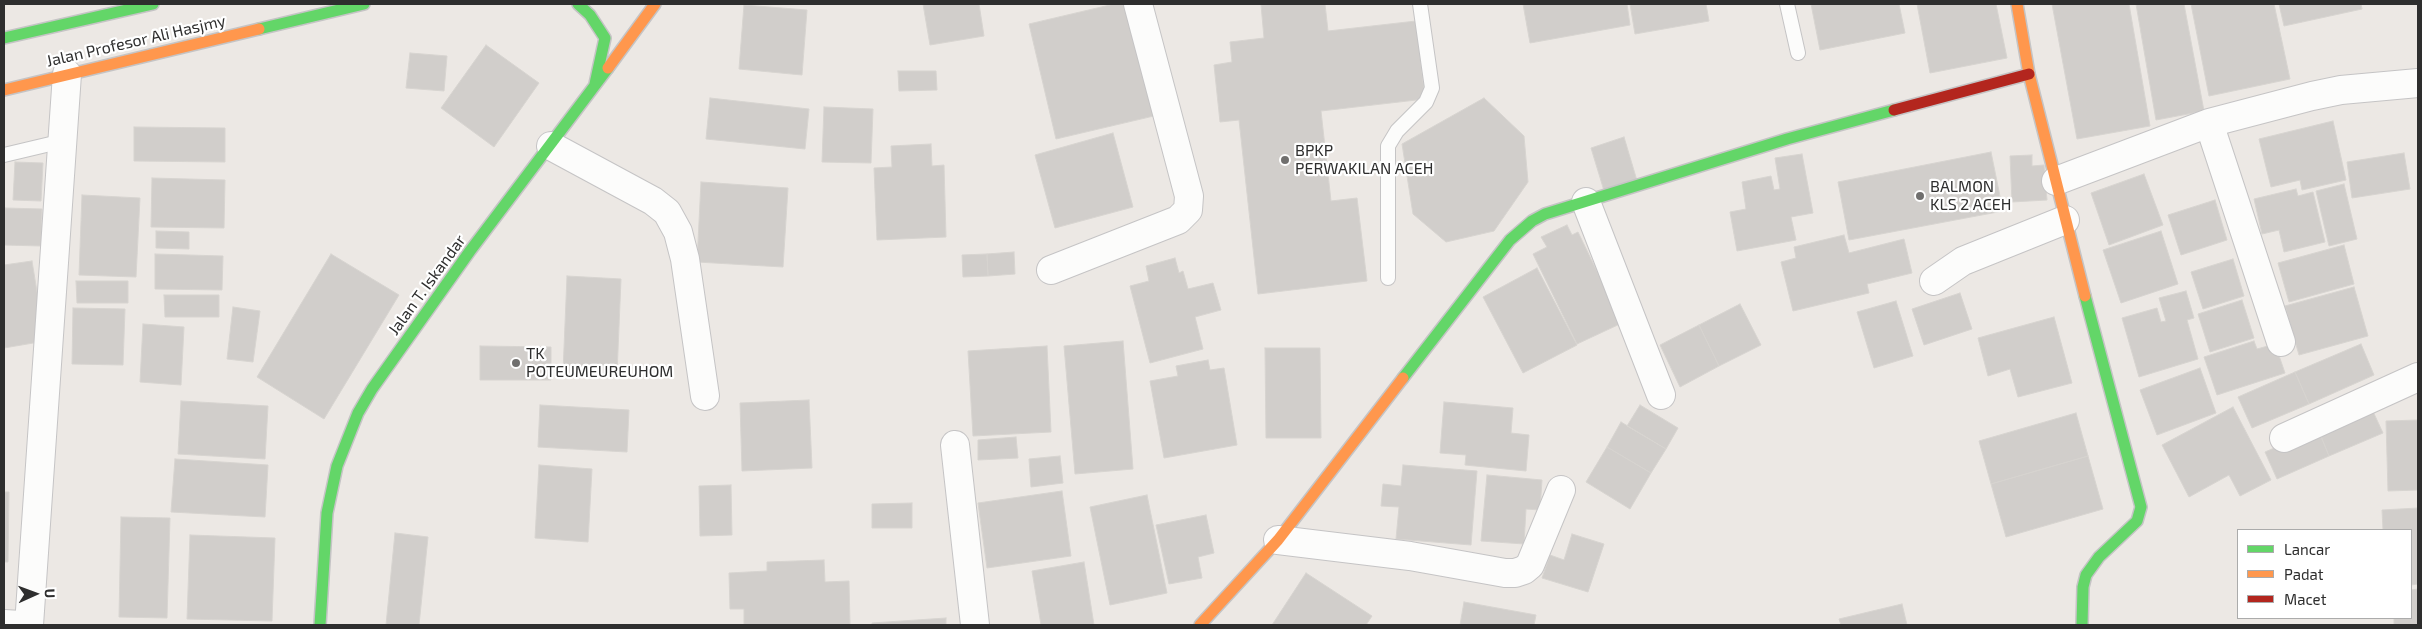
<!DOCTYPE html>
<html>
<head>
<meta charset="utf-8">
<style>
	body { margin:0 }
	#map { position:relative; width:2422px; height:629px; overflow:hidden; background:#ece8e4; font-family:"Exo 2",sans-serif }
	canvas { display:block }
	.frame { position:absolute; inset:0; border:5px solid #2e2e2e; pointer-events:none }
	.legend { position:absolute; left:2237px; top:529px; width:175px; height:90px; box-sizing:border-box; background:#fff; border:1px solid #ababab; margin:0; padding:6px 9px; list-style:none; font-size:15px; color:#2e2e2e }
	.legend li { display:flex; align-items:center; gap:10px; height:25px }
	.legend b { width:25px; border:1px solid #ababab }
	.north { position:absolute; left:10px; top:569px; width:50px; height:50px; -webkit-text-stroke:4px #fff; paint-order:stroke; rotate:88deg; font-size:14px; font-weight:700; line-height:20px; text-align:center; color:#2e2e2e }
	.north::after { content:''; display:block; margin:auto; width:18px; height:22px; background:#2e2e2e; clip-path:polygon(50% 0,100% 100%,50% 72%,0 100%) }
</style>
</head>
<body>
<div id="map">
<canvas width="2422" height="629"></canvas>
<div class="frame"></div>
<ul class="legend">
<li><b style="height:6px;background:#63d668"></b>Lancar</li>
<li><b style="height:6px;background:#ff974d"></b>Padat</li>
<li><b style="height:6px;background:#b3261e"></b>Macet</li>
</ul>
<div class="north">U</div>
</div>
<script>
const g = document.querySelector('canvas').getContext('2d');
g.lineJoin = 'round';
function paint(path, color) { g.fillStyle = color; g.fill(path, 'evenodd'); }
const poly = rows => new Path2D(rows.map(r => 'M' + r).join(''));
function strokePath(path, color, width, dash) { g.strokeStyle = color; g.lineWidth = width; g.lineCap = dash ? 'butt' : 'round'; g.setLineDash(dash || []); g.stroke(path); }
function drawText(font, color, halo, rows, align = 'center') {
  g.font = font + ' "Exo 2",sans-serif'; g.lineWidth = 4.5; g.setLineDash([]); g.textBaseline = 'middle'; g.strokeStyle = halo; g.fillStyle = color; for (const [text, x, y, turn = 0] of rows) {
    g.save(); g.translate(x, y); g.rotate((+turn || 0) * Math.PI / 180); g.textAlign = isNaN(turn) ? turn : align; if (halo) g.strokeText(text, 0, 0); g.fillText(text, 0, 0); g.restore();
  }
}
const building = poly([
	[923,4,979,4,984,36,930,45,923,4],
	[1114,4,1132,4,1158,115,1056,139,1029,24,1114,4],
	[1275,4,1325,4,1328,31,1416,21,1425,99,1321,111,1331,201,1357,198,1367,281,1258,294,1239,120,1220,122,1214,65,1232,62,1230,42,1264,38,1261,5,1275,4],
	[1523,4,1627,4,1630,25,1530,43,1523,4],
	[1630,4,1706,4,1709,21,1635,34,1630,4],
	[1811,4,1899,4,1905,33,1820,50,1811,4],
	[1917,4,1996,4,2007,58,1930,73,1917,4],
	[2052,4,2129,4,2150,126,2077,139,2052,4],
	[2136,4,2184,4,2204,111,2156,120,2136,4],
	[2191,4,2274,4,2290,79,2209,96,2191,4],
	[2279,4,2361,4,2362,9,2284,26,2279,4],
	[744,5,807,10,802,75,739,69,744,5],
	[486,45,539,83,494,147,441,108,486,45],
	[410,53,447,56,444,91,406,88,410,53],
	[898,71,936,71,937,90,899,91,898,71],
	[710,98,809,109,805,149,706,139,710,98],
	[1484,98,1524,136,1528,182,1494,231,1446,242,1413,214,1402,144,1484,98],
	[824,107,873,109,871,163,822,162,824,107],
	[2333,121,2346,180,2302,190,2300,180,2271,187,2259,139,2333,121],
	[134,127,225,128,225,162,134,161,134,127],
	[1113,133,1133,207,1055,228,1035,155,1113,133],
	[1624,137,1638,184,1605,194,1591,148,1624,137],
	[931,144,932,166,944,165,946,237,877,240,874,168,892,167,891,146,931,144],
	[1991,152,2003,211,1849,240,1838,182,1991,152],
	[2404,153,2410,189,2352,198,2347,162,2404,153],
	[1802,154,1813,213,1791,217,1796,240,1737,251,1730,212,1746,209,1742,182,1771,176,1774,190,1780,189,1775,158,1802,154],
	[2032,155,2032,166,2044,165,2047,200,2012,202,2010,156,2032,155],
	[15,162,43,163,41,201,13,200,15,162],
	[2144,174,2163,225,2109,245,2091,193,2144,174],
	[152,178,225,180,224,228,151,227,152,178],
	[701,182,788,188,783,267,697,262,701,182],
	[2344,184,2357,239,2329,246,2316,191,2344,184],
	[2296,189,2298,196,2313,192,2325,242,2284,252,2279,230,2262,234,2254,199,2296,189],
	[82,195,140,198,136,277,79,275,82,195],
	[2215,200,2227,240,2181,255,2168,215,2215,200],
	[5,208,42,209,41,246,4,245,5,208],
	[1567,225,1572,235,1578,232,1622,323,1577,344,1533,254,1547,247,1541,237,1567,225],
	[156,231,189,232,189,249,156,248,156,231],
	[2161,231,2178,284,2121,303,2103,250,2161,231],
	[1844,235,1849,253,1904,239,1912,273,1867,284,1869,293,1793,311,1781,262,1796,258,1794,247,1844,235],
	[2344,245,2354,284,2289,302,2278,263,2344,245],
	[1014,252,1015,274,988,276,987,254,1014,252],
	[155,254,223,256,222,290,155,289,155,254],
	[331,254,399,295,324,419,257,377,331,254],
	[987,254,988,276,963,277,962,255,987,254],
	[1175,258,1179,273,1183,271,1188,289,1213,283,1221,310,1195,317,1203,349,1150,363,1130,286,1149,281,1146,266,1175,258],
	[2233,259,2244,296,2203,309,2191,272,2233,259],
	[32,261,45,341,4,348,4,265,32,261],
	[1537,268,1577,345,1523,373,1483,297,1537,268],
	[567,276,621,279,617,374,563,372,567,276],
	[76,281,128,281,128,303,77,303,76,281],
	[2354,287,2368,336,2299,355,2285,306,2354,287],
	[2186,291,2194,318,2187,320,2198,359,2139,377,2122,318,2157,308,2161,322,2166,321,2159,298,2186,291],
	[1960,293,1972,329,1924,345,1912,309,1960,293],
	[164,295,219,295,219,317,165,317,164,295],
	[2242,300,2254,338,2210,352,2198,314,2242,300],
	[1896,301,1913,356,1874,368,1857,312,1896,301],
	[1740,304,1761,345,1719,366,1699,325,1740,304],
	[233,307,260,311,253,362,227,359,233,307],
	[73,308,125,309,123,365,72,364,73,308],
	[2054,317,2072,383,2018,397,2010,369,1988,376,1978,338,2054,317],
	[143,324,184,327,181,385,140,382,143,324],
	[1699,325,1719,366,1680,387,1660,345,1699,325],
	[1123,341,1133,469,1075,474,1064,346,1123,341],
	[2254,341,2257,349,2275,344,2285,373,2217,395,2204,357,2254,341],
	[2361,344,2374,375,2309,404,2295,372,2361,344],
	[480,346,551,347,551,380,480,380,480,346],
	[1047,346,1051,432,973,436,968,351,1047,346],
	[1265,348,1320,348,1321,438,1266,438,1265,348],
	[1208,360,1210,370,1224,368,1237,445,1164,458,1150,381,1178,376,1176,366,1208,360],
	[2200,368,2216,413,2157,435,2140,390,2200,368],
	[2295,372,2309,404,2252,428,2238,397,2295,372],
	[809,400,812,468,742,471,740,403,809,400],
	[181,401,268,406,265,459,178,454,181,401],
	[1444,402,1513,408,1511,433,1529,435,1526,471,1465,465,1466,455,1440,453,1444,402],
	[540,405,629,410,627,452,538,447,540,405],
	[1640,405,1678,428,1666,449,1627,426,1640,405],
	[2370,405,2383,433,2329,456,2318,429,2370,405],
	[2233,407,2271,480,2240,496,2229,475,2189,497,2162,445,2233,407],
	[2076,413,2088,456,1991,484,1979,441,2076,413],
	[2418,420,2418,490,2388,491,2386,421,2418,420],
	[1621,422,1666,449,1651,473,1607,447,1621,422],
	[2318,429,2329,456,2277,479,2265,452,2318,429],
	[1016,437,1018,458,978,460,978,440,1016,437],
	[1607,447,1651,473,1630,509,1586,482,1607,447],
	[1060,456,1063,483,1031,487,1029,459,1060,456],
	[2088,456,2103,509,2006,537,1991,484,2088,456],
	[175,459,268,465,265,517,171,512,175,459],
	[539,465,592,469,588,542,535,538,539,465],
	[1403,465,1477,471,1471,545,1396,539,1399,507,1381,506,1383,484,1401,486,1403,465],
	[1487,475,1542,480,1540,510,1526,509,1524,544,1481,541,1487,475],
	[731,485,732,535,700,536,699,486,731,485],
	[1062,491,1071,556,987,568,978,503,1062,491],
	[4,492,9,492,8,562,4,562,4,492],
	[1147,495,1167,593,1110,605,1090,507,1147,495],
	[912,503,912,528,872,528,872,504,912,503],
	[2418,508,2418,584,2411,585,2411,530,2383,530,2382,510,2418,508],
	[1206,515,1214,553,1198,557,1202,578,1169,584,1156,525,1206,515],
	[121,517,170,518,167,618,119,617,121,517],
	[395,533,428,537,419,625,386,625,395,533],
	[1572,534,1604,544,1588,592,1542,578,1550,555,1564,560,1572,534],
	[190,535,275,538,272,621,187,619,190,535],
	[824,560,825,582,849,581,850,625,744,625,744,609,730,609,729,573,767,571,767,562,824,560],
	[1084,562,1094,625,1041,625,1032,571,1084,562],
	[1306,573,1372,616,1366,625,1272,625,1306,573],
	[2418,589,2418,625,2394,625,2394,618,2411,618,2411,590,2418,589],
	[1464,602,1536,615,1534,625,1460,625,1464,602],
	[1902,604,1907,625,1841,625,1839,619,1902,604],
	[946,618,946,625,872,625,872,623,946,618]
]);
const lane = poly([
	[1787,4,1798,53],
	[4,155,63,141],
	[1388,278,1388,146,1397,131,1426,102,1432,88,1420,4]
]);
const street = poly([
	[2209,123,2281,342],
	[551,146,653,201,667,212,678,232,685,259,705,396],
	[2056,181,2209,123,2312,96,2341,90,2418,83],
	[1586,202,1661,395],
	[1051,270,1178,220,1188,210,1189,196,1138,4],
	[1934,281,1963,261,2065,220],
	[2284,438,2418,377],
	[955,445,975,625],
	[1278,540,1410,556,1505,573,1515,573,1524,570,1530,565,1561,490],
	[4,624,21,625],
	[29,625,67,74]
]);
const fast = poly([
	[578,4,590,15,605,38,595,84],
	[259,29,364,4],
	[4,38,153,4],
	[1403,378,1510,240,1532,221,1545,214,1787,139,1894,110],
	[320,625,327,513,337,466,358,413,372,389,470,251,608,68],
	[2082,625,2083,587,2086,575,2099,557,2137,521,2141,507,2085,296]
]);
const slow = poly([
	[2017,4,2029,74,2085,296],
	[608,68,655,4],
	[4,90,259,29],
	[1200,625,1278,540,1403,378]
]);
const jam = poly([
	[1894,110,2029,74]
]);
const markers = [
	[1285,160,5,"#706f6e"],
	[1920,196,5,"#706f6e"],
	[516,363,5,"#706f6e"]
];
const streetNames = [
	["Jalan Profesor Ali Hasjmy",136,41,-13],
	["Jalan T. Iskandar",427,285,-54]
];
const poiNames = [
	["BPKP",1295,151],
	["PERWAKILAN ACEH",1295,169],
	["BALMON",1930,187],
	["KLS 2 ACEH",1930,205],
	["TK",526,354],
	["POTEUMEUREUHOM",526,372]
];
paint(building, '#d1cecb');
strokePath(building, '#d7d4d0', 1);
strokePath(lane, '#c5c4c5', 16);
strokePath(street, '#c5c4c5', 30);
strokePath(fast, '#c5c4c5', 14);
strokePath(slow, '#c5c4c5', 14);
strokePath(jam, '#c5c4c5', 14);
strokePath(lane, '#fcfcfb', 14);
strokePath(street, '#fcfcfb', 28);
strokePath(fast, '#63d668', 11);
strokePath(slow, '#ff974d', 11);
strokePath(jam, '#b3261e', 11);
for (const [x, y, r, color] of markers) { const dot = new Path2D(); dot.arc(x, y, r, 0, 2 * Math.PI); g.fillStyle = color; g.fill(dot); strokePath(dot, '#fff', 2); }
drawText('16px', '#2e2e2e', '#fff', streetNames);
drawText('16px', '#2e2e2e', '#fff', poiNames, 'left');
</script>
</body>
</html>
